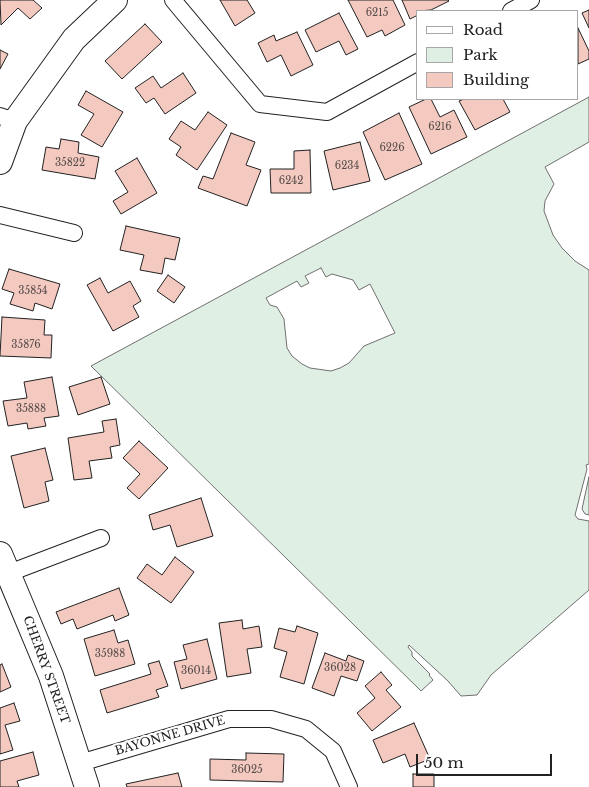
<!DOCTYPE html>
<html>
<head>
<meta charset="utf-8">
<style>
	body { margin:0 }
	#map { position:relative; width:589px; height:787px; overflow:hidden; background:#fff; font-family:"Libre Baskerville",serif }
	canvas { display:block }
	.legend { position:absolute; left:416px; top:10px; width:162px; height:90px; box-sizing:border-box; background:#fff; border:1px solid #a7a7a7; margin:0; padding:6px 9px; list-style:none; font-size:15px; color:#222 }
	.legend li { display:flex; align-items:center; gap:10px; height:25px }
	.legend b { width:25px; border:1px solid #a7a7a7 }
	.scale { position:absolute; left:416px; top:754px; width:136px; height:22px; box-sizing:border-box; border:2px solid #222; border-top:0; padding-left:6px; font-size:15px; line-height:18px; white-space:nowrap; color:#222; -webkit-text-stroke:4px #fff; paint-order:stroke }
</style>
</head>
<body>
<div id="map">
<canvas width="589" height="787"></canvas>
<ul class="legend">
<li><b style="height:6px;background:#fff"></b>Road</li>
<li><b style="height:14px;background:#e0efe3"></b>Park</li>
<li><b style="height:14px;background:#f3c9c0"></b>Building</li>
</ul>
<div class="scale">50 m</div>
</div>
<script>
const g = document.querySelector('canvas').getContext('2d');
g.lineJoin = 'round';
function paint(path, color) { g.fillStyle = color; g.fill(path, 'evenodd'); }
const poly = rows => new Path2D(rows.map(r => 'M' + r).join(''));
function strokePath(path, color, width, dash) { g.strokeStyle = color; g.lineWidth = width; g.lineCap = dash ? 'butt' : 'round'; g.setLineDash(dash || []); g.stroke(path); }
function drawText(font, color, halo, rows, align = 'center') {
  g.font = font + ' "Libre Baskerville",serif'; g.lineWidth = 4; g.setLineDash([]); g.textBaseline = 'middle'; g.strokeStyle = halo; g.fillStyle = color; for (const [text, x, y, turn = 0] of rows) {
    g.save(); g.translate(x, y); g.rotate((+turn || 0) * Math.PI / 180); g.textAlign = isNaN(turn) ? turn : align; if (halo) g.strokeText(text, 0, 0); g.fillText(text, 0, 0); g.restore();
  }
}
const green = poly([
	[589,97,589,142,545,167,554,184,545,201,544,211,553,235,562,248,575,261,589,270,589,464,586,465,587,469,575,515,578,519,589,521,589,590,491,675,477,695,461,696,448,681,409,645,408,647,412,652,412,656,430,674,429,675,433,680,421,691,91,366,589,97],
	[321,268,326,277,332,274,353,280,359,290,370,284,395,333,364,346,349,363,340,368,331,371,310,368,302,364,292,356,287,348,284,319,277,307,270,305,266,298,297,281,301,287,309,283,305,276,321,268],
	[589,477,589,515,585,514,582,509,589,477]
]);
const building = poly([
	[0,0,33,0,42,8,30,19,18,8,1,25,0,0],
	[220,0,247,0,255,13,235,26,220,0],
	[348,0,393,0,405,25,385,36,382,30,367,37,348,0],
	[402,0,448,0,449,1,431,10,418,11,418,15,410,19,402,0],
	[589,10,589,28,582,13,589,10],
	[339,13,358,49,346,55,339,41,316,52,305,30,339,13],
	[145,24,162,42,122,79,105,61,145,24],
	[578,28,589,51,589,59,578,64,578,28],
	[297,32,313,65,291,76,281,55,267,62,258,43,274,35,276,41,297,32],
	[0,50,8,54,0,69,0,50],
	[183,73,196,93,165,114,154,98,146,103,135,88,153,76,161,88,183,73],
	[86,91,123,112,102,147,81,135,94,114,78,105,86,91],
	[426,99,431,99,440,117,454,110,467,137,431,154,409,107,426,99],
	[464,99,503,99,510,112,475,130,459,101,464,99],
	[208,112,227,125,197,170,176,155,181,147,169,139,181,121,195,130,208,112],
	[399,113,422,164,385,180,363,132,399,113],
	[231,133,255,142,246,165,261,170,247,206,198,188,203,176,213,179,231,133],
	[61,139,79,142,78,153,99,157,95,179,42,170,46,147,59,149,61,139],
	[360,142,370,181,333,190,324,151,360,142],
	[310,150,311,193,271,193,270,169,294,169,294,151,310,150],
	[137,158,157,193,121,214,113,201,128,192,115,171,137,158],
	[126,226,180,238,175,260,165,258,162,274,140,270,144,255,120,250,126,226],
	[9,269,60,284,52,309,35,303,33,311,10,304,14,293,2,289,9,269],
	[168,275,185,287,174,303,157,291,168,275],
	[100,278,108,293,130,281,141,301,133,306,139,317,113,331,87,285,100,278],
	[2,317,45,320,44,335,52,335,51,358,0,356,2,317],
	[52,377,59,416,44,418,46,426,28,429,27,423,8,426,3,401,27,398,24,382,52,377],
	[101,377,110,404,78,415,69,387,101,377],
	[116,419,120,445,110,447,112,458,89,461,92,478,74,480,68,438,104,432,102,421,116,419],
	[139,441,168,468,139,499,127,488,140,474,123,458,139,441],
	[45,448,53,480,45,482,49,501,24,508,11,456,45,448],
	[201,498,213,536,177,547,170,525,153,530,149,515,201,498],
	[175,557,194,572,171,603,137,578,147,564,162,575,175,557],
	[119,588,129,615,115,621,113,615,77,629,73,619,61,624,56,612,119,588],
	[242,620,243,629,259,626,262,647,247,649,251,673,227,677,219,623,242,620],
	[297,626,318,633,304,684,280,677,287,652,274,648,279,628,295,632,297,626],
	[114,630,118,643,128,640,135,664,95,676,84,639,114,630],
	[207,639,217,679,181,689,174,662,187,659,183,645,207,639],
	[325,653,346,661,348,655,364,661,357,681,341,676,334,696,312,688,325,653],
	[159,661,168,686,156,690,159,697,107,713,100,690,151,674,148,664,159,661],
	[2,664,11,687,0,692,0,665,2,664],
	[381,672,392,685,386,690,401,707,372,731,357,713,375,698,365,686,381,672],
	[14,703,20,721,5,725,13,750,0,754,0,708,14,703],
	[414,723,430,759,410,767,405,754,383,763,373,740,414,723],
	[33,752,39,775,17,781,19,787,0,787,0,761,33,752],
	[246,753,284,754,283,782,210,780,210,759,246,760,246,753],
	[178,773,182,787,127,787,126,784,178,773],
	[413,774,434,774,434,787,413,787,413,774]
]);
const street = poly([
	[173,0,260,104,327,112,418,62],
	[511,11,531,0],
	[0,116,15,121],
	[0,215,74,233],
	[9,573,101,538],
	[80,763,229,719,271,719,306,729,333,751,349,787]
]);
const secondary = poly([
	[0,162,15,121,74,39,115,0],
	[0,554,51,676,87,787]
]);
const numberNames = [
	["6215",377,13],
	["6216",440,127],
	["6226",392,148],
	["35822",70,163],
	["6234",347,166],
	["6242",291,181],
	["35854",33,291],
	["35876",26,345],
	["35888",31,409],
	["35988",110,654],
	["36028",340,668],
	["36014",196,671],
	["36025",247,770]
];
const streetNames = [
	["CHERRY STREET",46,670,70],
	["BAYONNE DRIVE",170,736,-16]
];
paint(green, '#e0efe3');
strokePath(green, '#6f6f6f', 1);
paint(building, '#f3c9c0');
strokePath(building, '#222', 1);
strokePath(street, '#222', 18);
strokePath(secondary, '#222', 26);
strokePath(street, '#fff', 16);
strokePath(secondary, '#fff', 24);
drawText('10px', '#564c4a', null, numberNames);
drawText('12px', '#222', '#fff', streetNames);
</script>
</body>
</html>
